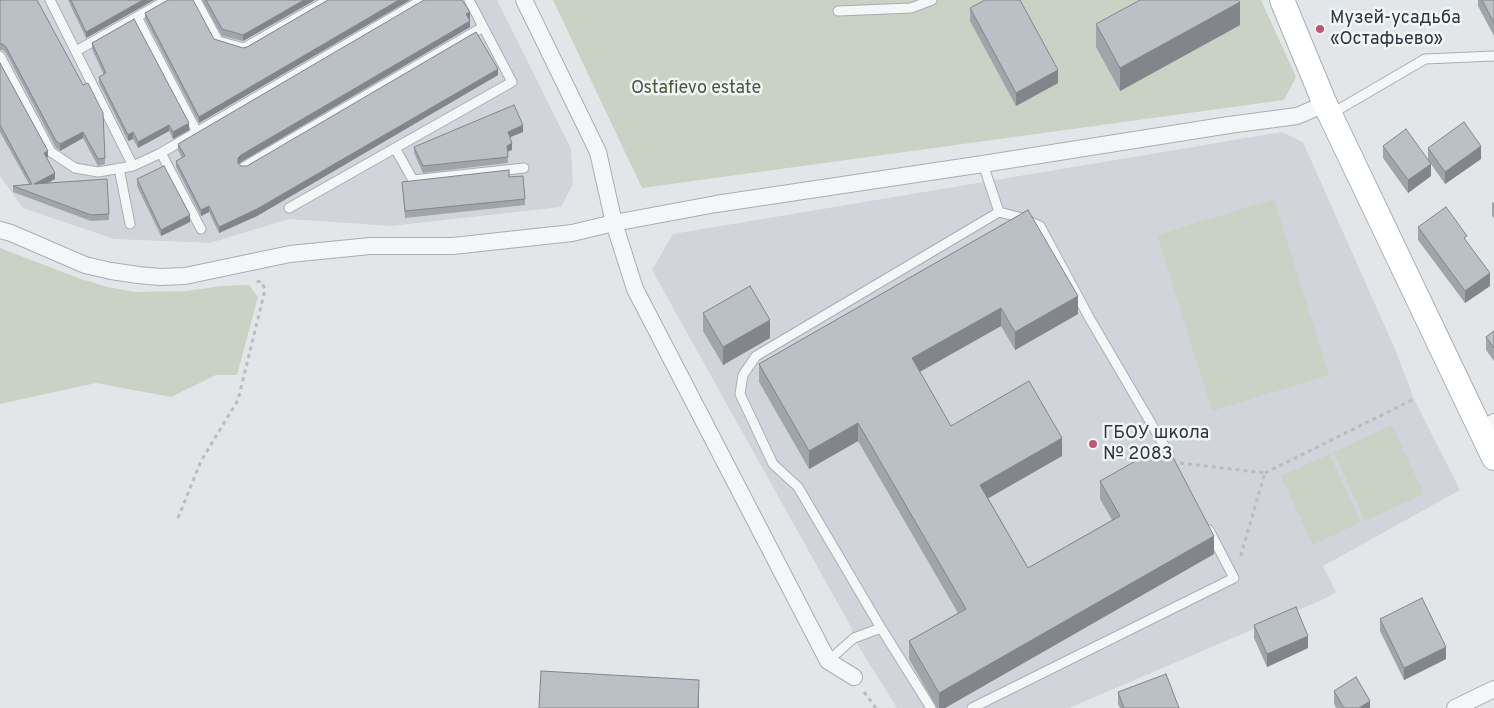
<!DOCTYPE html>
<html>
<head>
<meta charset="utf-8">
<style>
	body { margin:0 }
	canvas { display:block; background:#e3e6e9 }
</style>
</head>
<body>
<canvas width="1494" height="708"></canvas>
<script>
const g = document.querySelector('canvas').getContext('2d');
g.lineJoin = 'round';
function paint(path, color) { g.fillStyle = color; g.fill(path, 'evenodd'); }
const poly = rows => new Path2D(rows.map(r => 'M' + r).join(''));
function strokePath(path, color, width, dash) { g.strokeStyle = color; g.lineWidth = width; g.lineCap = dash ? 'butt' : 'round'; g.setLineDash(dash || []); g.stroke(path); }
function drawText(font, color, halo, rows, align = 'center') {
  g.font = font + ' Overpass,sans-serif'; g.lineWidth = 5; g.setLineDash([]); g.textBaseline = 'middle'; g.strokeStyle = halo; g.fillStyle = color; for (const [text, x, y, turn = 0] of rows) {
    g.save(); g.translate(x, y); g.rotate((+turn || 0) * Math.PI / 180); g.textAlign = isNaN(turn) ? turn : align; if (halo) g.strokeText(text, 0, 0); g.fillText(text, 0, 0); g.restore();
  }
}
const built = poly([
	[0,0,497,0,571,149,573,184,561,207,391,226,289,219,210,243,114,239,23,208,0,176],
	[1282,132,1303,142,1395,349,1414,399,1460,490,1323,566,1336,592,1324,599,1069,708,897,708,854,639,851,627,652,270,673,234]
]);
const green = poly([
	[553,0,1261,0,1296,77,1284,100,642,188],
	[1274,199,1329,375,1212,411,1157,235],
	[0,248,81,279,108,287,135,292,187,291,221,286,249,285,258,297,237,375,216,375,171,397,96,383,0,404],
	[1392,425,1424,494,1365,521,1334,452],
	[1329,454,1361,522,1313,545,1281,476]
]);
const path = poly([
	[1180,463,1265,473,1240,558],
	[1265,473,1414,399],
	[178,518,201,461,238,400,265,290,262,282,255,281],
	[864,692,876,708]
]);
const lane = poly([
	[50,0,133,166],
	[196,0,218,41,244,48,328,0],
	[838,11,911,8,932,0],
	[137,17,197,132],
	[76,51,167,0],
	[0,56,51,152,75,168,98,172,133,166,161,153,422,0],
	[1331,114,1425,59,1494,56],
	[395,148,413,180,524,168],
	[161,153,201,229],
	[983,164,999,212,1022,218,1040,226,1090,319,1169,454],
	[244,167,483,27],
	[119,168,130,224],
	[289,208,512,82,469,0],
	[828,661,854,638,881,628],
	[931,708,881,628,798,487,773,464,740,394,743,375,756,356,999,212],
	[972,708,1234,578,1209,530]
]);
const street = poly([
	[524,0,598,152,614,223,635,289,828,661,854,677],
	[0,230,11,233,85,265,111,271,138,275,160,277,185,276,290,254,370,246,453,246,572,233,614,223,716,204,983,164,1229,125,1297,116,1325,104],
	[1481,431,1494,422],
	[1455,708,1494,689]
]);
const secondary = poly([
	[1282,0,1325,104,1494,458]
]);
const wall = poly([
	[0,0,105,158,105,164,98,166,83,138,60,151,56,148,6,53,3,50,0,50],
	[68,0,154,0,86,38],
	[202,0,315,0,243,41,222,36],
	[328,0,410,0,199,123,145,19,145,13,214,39,243,48,247,47],
	[1478,0,1494,0,1494,36,1478,6],
	[970,8,1058,83,1016,106,970,21],
	[469,19,470,27,241,162,239,164,241,166,247,166,498,75,257,216,219,233,209,212,201,216,176,167,176,161,182,158,178,150,178,144,470,19],
	[1096,24,1240,25,1120,91,1096,47],
	[92,43,189,130,173,139,169,131,138,148,133,139,128,141,99,83,99,77,104,75,92,49],
	[0,63,48,157,47,158,55,179,48,183,109,214,109,220,91,221,13,192,13,186,29,184,0,132],
	[523,132,510,137,512,150,507,152,508,163,423,173,414,153,414,147],
	[1383,146,1428,160,1428,148,1481,159,1445,184,1431,164,1431,176,1408,193,1383,158],
	[509,177,525,199,525,205,405,218,402,182],
	[137,179,190,222,161,236,137,186],
	[1494,202,1494,218,1492,216,1492,203],
	[1028,210,1078,314,1015,350,1001,326,920,372,951,426,1062,456,988,498,1028,568,1112,520,1100,499,1100,481,1214,554,945,708,937,708,909,659,909,641,958,613,858,441,809,469,759,382,759,364],
	[1418,227,1467,242,1490,286,1465,303,1418,240],
	[703,313,770,338,723,365,703,331],
	[1494,331,1494,361,1486,350,1486,337],
	[1380,619,1446,659,1404,680,1380,631],
	[1254,625,1308,648,1267,667,1254,638],
	[1334,691,1370,708,1336,708,1334,703],
	[1118,692,1179,708,1120,708,1118,704]
]);
const shadedWall = poly([
	[143,0,154,0,86,38,86,32],
	[304,0,315,0,243,41,243,35],
	[399,0,410,0,199,123,199,117],
	[1240,2,1240,25,1120,91,1120,68],
	[470,12,470,19,466,21,466,14],
	[470,21,470,27,241,162,238,164,238,158,241,155],
	[498,69,498,75,257,216,219,233,219,227],
	[1058,70,1058,83,1016,106,1016,93],
	[189,123,189,130,173,139,173,132],
	[169,125,169,131,138,148,138,142],
	[523,125,523,132,508,138,508,132],
	[83,132,83,138,60,151,60,144],
	[133,132,133,139,128,141,128,135],
	[512,143,512,150,507,152,507,146],
	[1481,146,1481,159,1445,184,1445,172],
	[48,151,48,157,44,159,44,153],
	[1431,164,1431,176,1408,193,1408,180],
	[55,173,55,179,34,190,34,184],
	[209,206,209,212,201,216,201,210],
	[190,215,190,222,161,236,161,230],
	[1490,273,1490,286,1465,303,1465,291],
	[1078,296,1078,314,1015,350,1015,332],
	[1001,308,1001,326,912,376,912,358],
	[770,320,770,338,723,365,723,347],
	[858,423,858,441,809,469,809,451],
	[1062,438,1062,456,980,503,980,485],
	[1214,536,1214,554,945,708,939,708,939,693],
	[1308,636,1308,648,1267,667,1267,654],
	[1446,647,1446,659,1404,680,1404,668],
	[699,680,699,708,698,708],
	[1370,701,1370,708,1359,708]
]);
const building = poly([
	[0,0,37,0,83,85,88,83,103,113,105,158,98,159,83,132,60,144,56,141,6,47,3,44,0,44,0,0],
	[71,0,143,0,86,32,71,0],
	[168,0,193,0,214,39,243,48,247,47,328,0,399,0,199,117,145,13,168,0],
	[206,0,304,0,243,35,222,29,206,0],
	[424,0,462,0,470,12,466,14,470,21,241,155,238,158,238,163,241,166,247,166,476,32,498,69,257,209,219,227,209,206,201,210,176,161,185,156,178,144,424,0],
	[985,0,1020,0,1058,70,1016,93,970,8,985,0],
	[1140,0,1238,0,1240,2,1120,68,1096,24,1140,0],
	[1482,0,1494,0,1494,23,1482,0],
	[134,19,189,123,173,132,169,125,138,142,133,132,128,135,99,77,106,73,92,43,134,19],
	[0,63,48,151,44,153,55,173,34,184,107,179,109,214,91,215,13,186,32,184,0,125,0,63],
	[514,105,523,125,508,132,512,143,507,146,508,157,423,166,414,147,514,105],
	[1464,122,1481,146,1445,172,1428,148,1464,122],
	[1406,129,1431,164,1408,180,1383,146,1406,129],
	[164,166,190,215,161,230,137,179,164,166],
	[509,170,509,177,523,176,525,199,405,211,402,182,509,170],
	[1446,207,1467,236,1464,238,1490,273,1465,291,1418,227,1446,207],
	[1028,210,1078,296,1015,332,1001,308,912,358,951,426,1029,381,1062,438,980,485,1028,568,1120,516,1100,481,1166,444,1214,536,939,693,909,641,966,609,858,423,809,451,759,364,1028,210],
	[750,286,770,320,723,347,703,313,750,286],
	[1494,331,1494,348,1486,337,1494,331],
	[1422,598,1446,647,1404,668,1380,619,1422,598],
	[1296,607,1308,636,1267,654,1254,625,1296,607],
	[541,671,699,680,698,708,539,708,541,671],
	[1166,674,1179,708,1124,708,1118,692,1166,674],
	[1356,677,1370,701,1359,708,1344,708,1334,691,1356,677]
]);
const markers = [
	[1320,29,5,"#c05672"],
	[1093,444,5,"#c05672"]
];
const poiNames = [
	["Музей-усадьба",1330,19],
	["«Остафьево»",1330,40],
	["ГБОУ школа",1103,434],
	["№ 2083",1103,455]
];
const parkNames = [
	["Ostafievo estate",696,89]
];
paint(built, '#d1d5db');
paint(green, '#cad2c5');
strokePath(lane, '#a8aeb3', 11);
strokePath(street, '#a8aeb3', 18);
strokePath(secondary, '#a8aeb3', 26);
strokePath(path, '#b9bcc1', 3, [4, 4]);
strokePath(lane, '#f5f6f8', 9);
strokePath(street, '#f5f6f8', 16);
strokePath(secondary, '#fff', 24);
paint(wall, '#a0a5aa');
paint(shadedWall, '#82868b');
paint(building, '#bac0c6');
strokePath(building, '#82868b', 1);
for (const [x, y, r, color] of markers) { const dot = new Path2D(); dot.arc(x, y, r, 0, 2 * Math.PI); g.fillStyle = color; g.fill(dot); strokePath(dot, '#f2f5f7', 2); }
drawText('18px', '#2c3640', '#f2f5f7', poiNames, 'left');
drawText('18px', '#445a3b', '#f2f5f7', parkNames);
</script>
</body>
</html>
